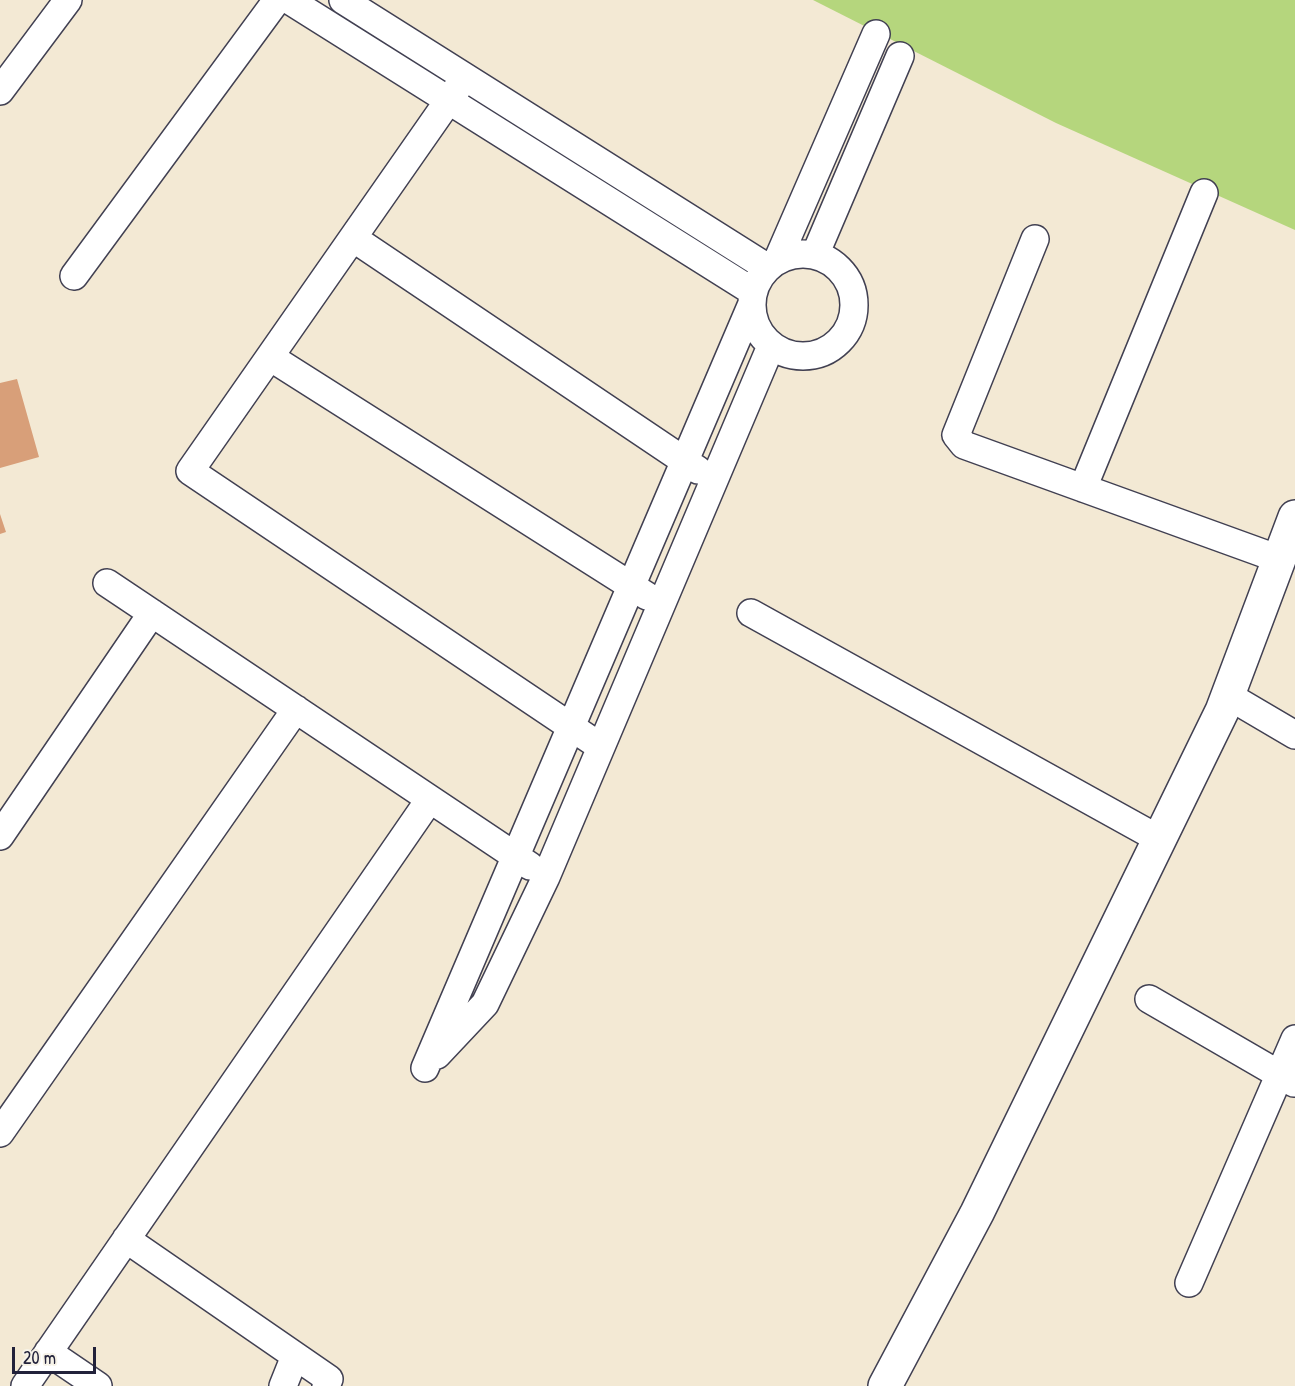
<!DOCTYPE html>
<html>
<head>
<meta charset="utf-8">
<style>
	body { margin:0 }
	#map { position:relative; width:1295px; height:1386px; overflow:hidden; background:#f3e9d4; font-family:"Patrick Hand",sans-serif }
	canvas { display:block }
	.scale { position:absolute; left:12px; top:1347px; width:84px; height:27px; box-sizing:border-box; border:3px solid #22223b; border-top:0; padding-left:8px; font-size:18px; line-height:21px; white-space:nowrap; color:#22223b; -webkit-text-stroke:4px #f7f3e8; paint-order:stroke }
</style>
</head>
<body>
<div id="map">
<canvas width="1295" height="1386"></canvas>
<div class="scale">20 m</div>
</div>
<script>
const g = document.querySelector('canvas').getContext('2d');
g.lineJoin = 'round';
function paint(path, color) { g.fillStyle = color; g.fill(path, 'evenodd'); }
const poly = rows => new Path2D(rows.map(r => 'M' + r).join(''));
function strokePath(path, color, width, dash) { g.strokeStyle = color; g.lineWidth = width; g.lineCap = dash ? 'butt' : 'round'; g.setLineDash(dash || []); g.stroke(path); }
const green = poly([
	[813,0,1295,0,1295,230,1056,123]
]);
const building = poly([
	[17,379,39,457,0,468,0,383],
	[0,514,6,532,0,534]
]);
const minor = poly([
	[289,0,752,291],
	[343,0,768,268],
	[465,77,190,471,601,747],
	[0,91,68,0],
	[353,238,698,470],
	[1035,239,956,435,964,445,1279,559],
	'752 305a51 51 0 1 1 102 0a51 51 0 1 1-102 0Z',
	[815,255,900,56],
	[778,259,876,34],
	[74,276,277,0],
	[270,357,647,596],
	[1083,488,1204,193],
	[107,583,530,866],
	[751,613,1159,839],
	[1227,695,1295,735],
	[0,836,152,613],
	[1149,999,1294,1083],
	[437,1055,485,1004,546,877,771,346],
	[425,1068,751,306],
	[0,1133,296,709],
	[126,1239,329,1379,326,1386],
	[1189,1283,1295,1039],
	[48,1352,98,1386],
	[25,1386,430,799],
	[283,1386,295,1356]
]);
const tertiary = poly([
	[885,1386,977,1213,1222,711,1295,517]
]);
paint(green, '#b5d67d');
paint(building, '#d89f79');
strokePath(minor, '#414052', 30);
strokePath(tertiary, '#414052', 36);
strokePath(minor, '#fff', 27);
strokePath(tertiary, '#fff', 33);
</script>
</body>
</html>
